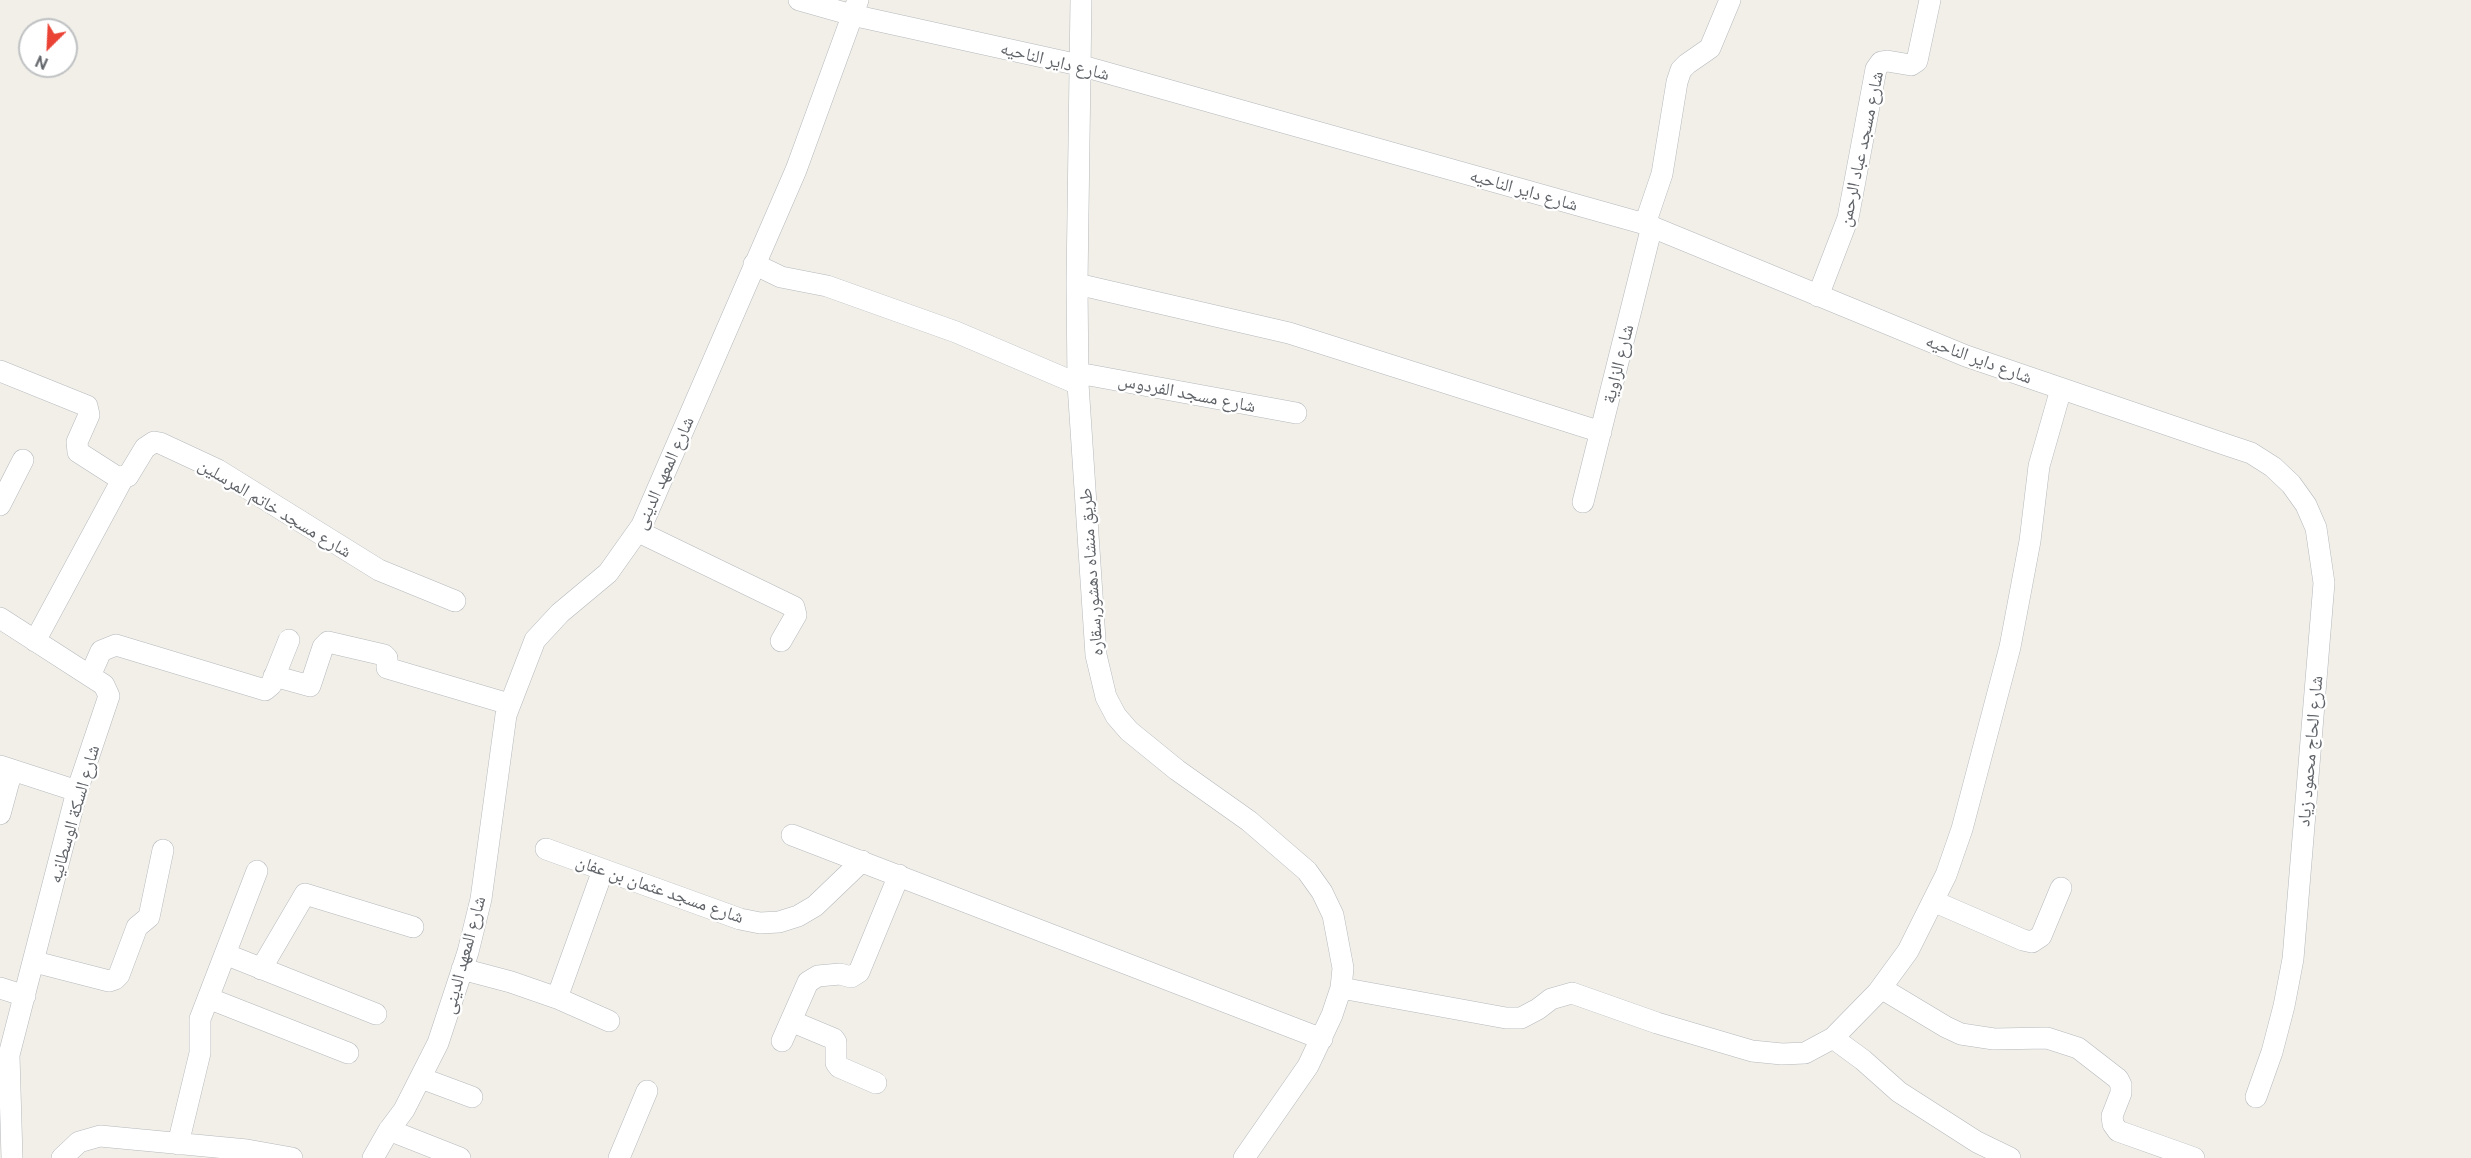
<!DOCTYPE html>
<html>
<head>
<meta charset="utf-8">
<style>
	body { margin:0 }
	#map { position:relative; width:2471px; height:1158px; overflow:hidden; background:#f1efe8; font-family:Ubuntu,sans-serif }
	canvas { display:block }
	.north { position:absolute; left:18px; top:18px; width:60px; height:60px; box-sizing:border-box; background:#fff; border:2px solid #bfc1c3; border-radius:50%; rotate:204deg; font-size:16px; font-weight:700; line-height:24px; text-align:center; color:#5f6368 }
	.north::after { content:''; display:block; margin:auto; width:21px; height:27px; background:#ea4335; clip-path:polygon(50% 0,100% 100%,50% 72%,0 100%) }
</style>
</head>
<body>
<div id="map">
<canvas width="2471" height="1158"></canvas>
<div class="north">N</div>
</div>
<script>
const g = document.querySelector('canvas').getContext('2d');
g.lineJoin = 'round';
const poly = rows => new Path2D(rows.map(r => 'M' + r).join(''));
function strokePath(path, color, width, dash) { g.strokeStyle = color; g.lineWidth = width; g.lineCap = dash ? 'butt' : 'round'; g.setLineDash(dash || []); g.stroke(path); }
function drawText(font, color, halo, rows, align = 'center') {
  g.font = font + ' Ubuntu,"Noto Naskh Arabic",sans-serif'; g.lineWidth = 4.5; g.setLineDash([]); g.textBaseline = 'middle'; g.strokeStyle = halo; g.fillStyle = color; for (const [text, x, y, turn = 0] of rows) {
    g.save(); g.translate(x, y); g.rotate((+turn || 0) * Math.PI / 180); g.textAlign = isNaN(turn) ? turn : align; if (halo) g.strokeText(text, 0, 0); g.fillText(text, 0, 0); g.restore();
  }
}
const street = poly([
	[799,0,852,15,1079,65,1645,224,1966,356,2227,445,2251,453,2273,467,2291,484,2306,505,2316,528,2324,583,2293,959,2284,1006,2272,1052,2256,1097],
	[1081,0,1077,284,1078,384,1096,655,1106,697,1116,716,1129,731,1177,770,1249,821,1307,871,1322,892,1333,915,1343,968,1341,988,1332,1015,1308,1066,1244,1158],
	[1645,224,1662,174,1677,82,1681,70,1687,64,1710,48,1730,0],
	[754,264,781,277,827,286,956,332,1078,384],
	[1077,284,1289,333,1601,432],
	[1818,296,1848,218,1876,69,1881,62,1887,61,1911,65,1917,61,1930,0],
	[0,371,87,406,89,415,77,442,78,452,117,477,128,476,145,448,154,442,160,443,218,470,379,570,455,601],
	[1078,373,1296,413],
	[1583,502,1652,226],
	[0,505,23,460],
	[639,532,794,607,796,615,781,641],
	[0,618,104,685,109,696,77,791,9,1055,0,1060],
	[35,641,123,478],
	[90,676,101,651,116,645,265,690,271,685,289,640],
	[274,676,310,686,323,647,328,642,384,655,387,658,387,668,509,704],
	[0,766,77,791],
	[0,814,12,770],
	[792,835,1322,1039],
	[546,849,740,919,760,923,779,922,798,916,815,906,862,861],
	[1933,901,2023,940,2032,942,2041,936,2061,888],
	[225,954,376,1014],
	[35,962,109,981,115,979,119,975,137,927,149,917,163,850],
	[261,969,305,894,413,927],
	[462,969,511,982,557,998,609,1021],
	[0,988,25,996],
	[1341,988,1506,1018,1521,1018,1538,1009,1551,999,1572,993,1657,1023,1752,1051,1782,1054,1805,1053,1833,1038,1878,992,1908,951,1946,875,1962,829,2010,647,2030,541,2039,466,2061,389],
	[1881,988,1946,1027,1961,1034,1994,1039,2047,1038,2078,1048,2118,1079,2121,1085,2121,1093,2112,1116,2113,1124,2118,1131,2194,1158],
	[208,998,348,1053],
	[557,998,603,870],
	[791,1021,834,1039,836,1042,836,1063,839,1067,876,1083],
	[1833,1038,1863,1060,1899,1092,1977,1142,2010,1158],
	[782,1041,808,982,818,976,840,974,851,977,859,972,899,875],
	[9,1055,12,1158],
	[421,1078,472,1097],
	[389,1130,460,1158],
	[178,1144,200,1053,200,1019,257,871],
	[62,1158,79,1142,100,1136,247,1150,292,1158],
	[373,1158,389,1130,404,1110,438,1043,468,952,481,899,506,715,535,640,560,613,608,573,642,525,796,170,858,0],
	[619,1158,647,1091]
]);
const streetNames = [
	["شارع داير الناحيه",1055,61,14],
	["شارع مسجد عباد الرحمن",1861,149,-78],
	["شارع داير الناحيه",1524,190,16],
	["شارع داير الناحيه",1979,359,20],
	["شارع الزاوية",1618,364,-76],
	["شارع مسجد الفردوس",1187,393,11],
	["شارع المعهد الدينى",664,473,-66],
	["شارع مسجد خاتم المرسلين",275,508,31],
	["طريق منشاه دهشور,سقاره",1091,572,-94],
	["شارع الحاج محمود زياد",2310,751,-85],
	["شارع السكة الوسطانيه",74,814,-74],
	["شارع مسجد عثمان بن عفان",660,889,19],
	["شارع المعهد الدينى",464,955,-75]
];
strokePath(street, '#b5b8bc', 22);
strokePath(street, '#fff', 21);
drawText('18px', '#5f6368', '#fff', streetNames);
</script>
</body>
</html>
